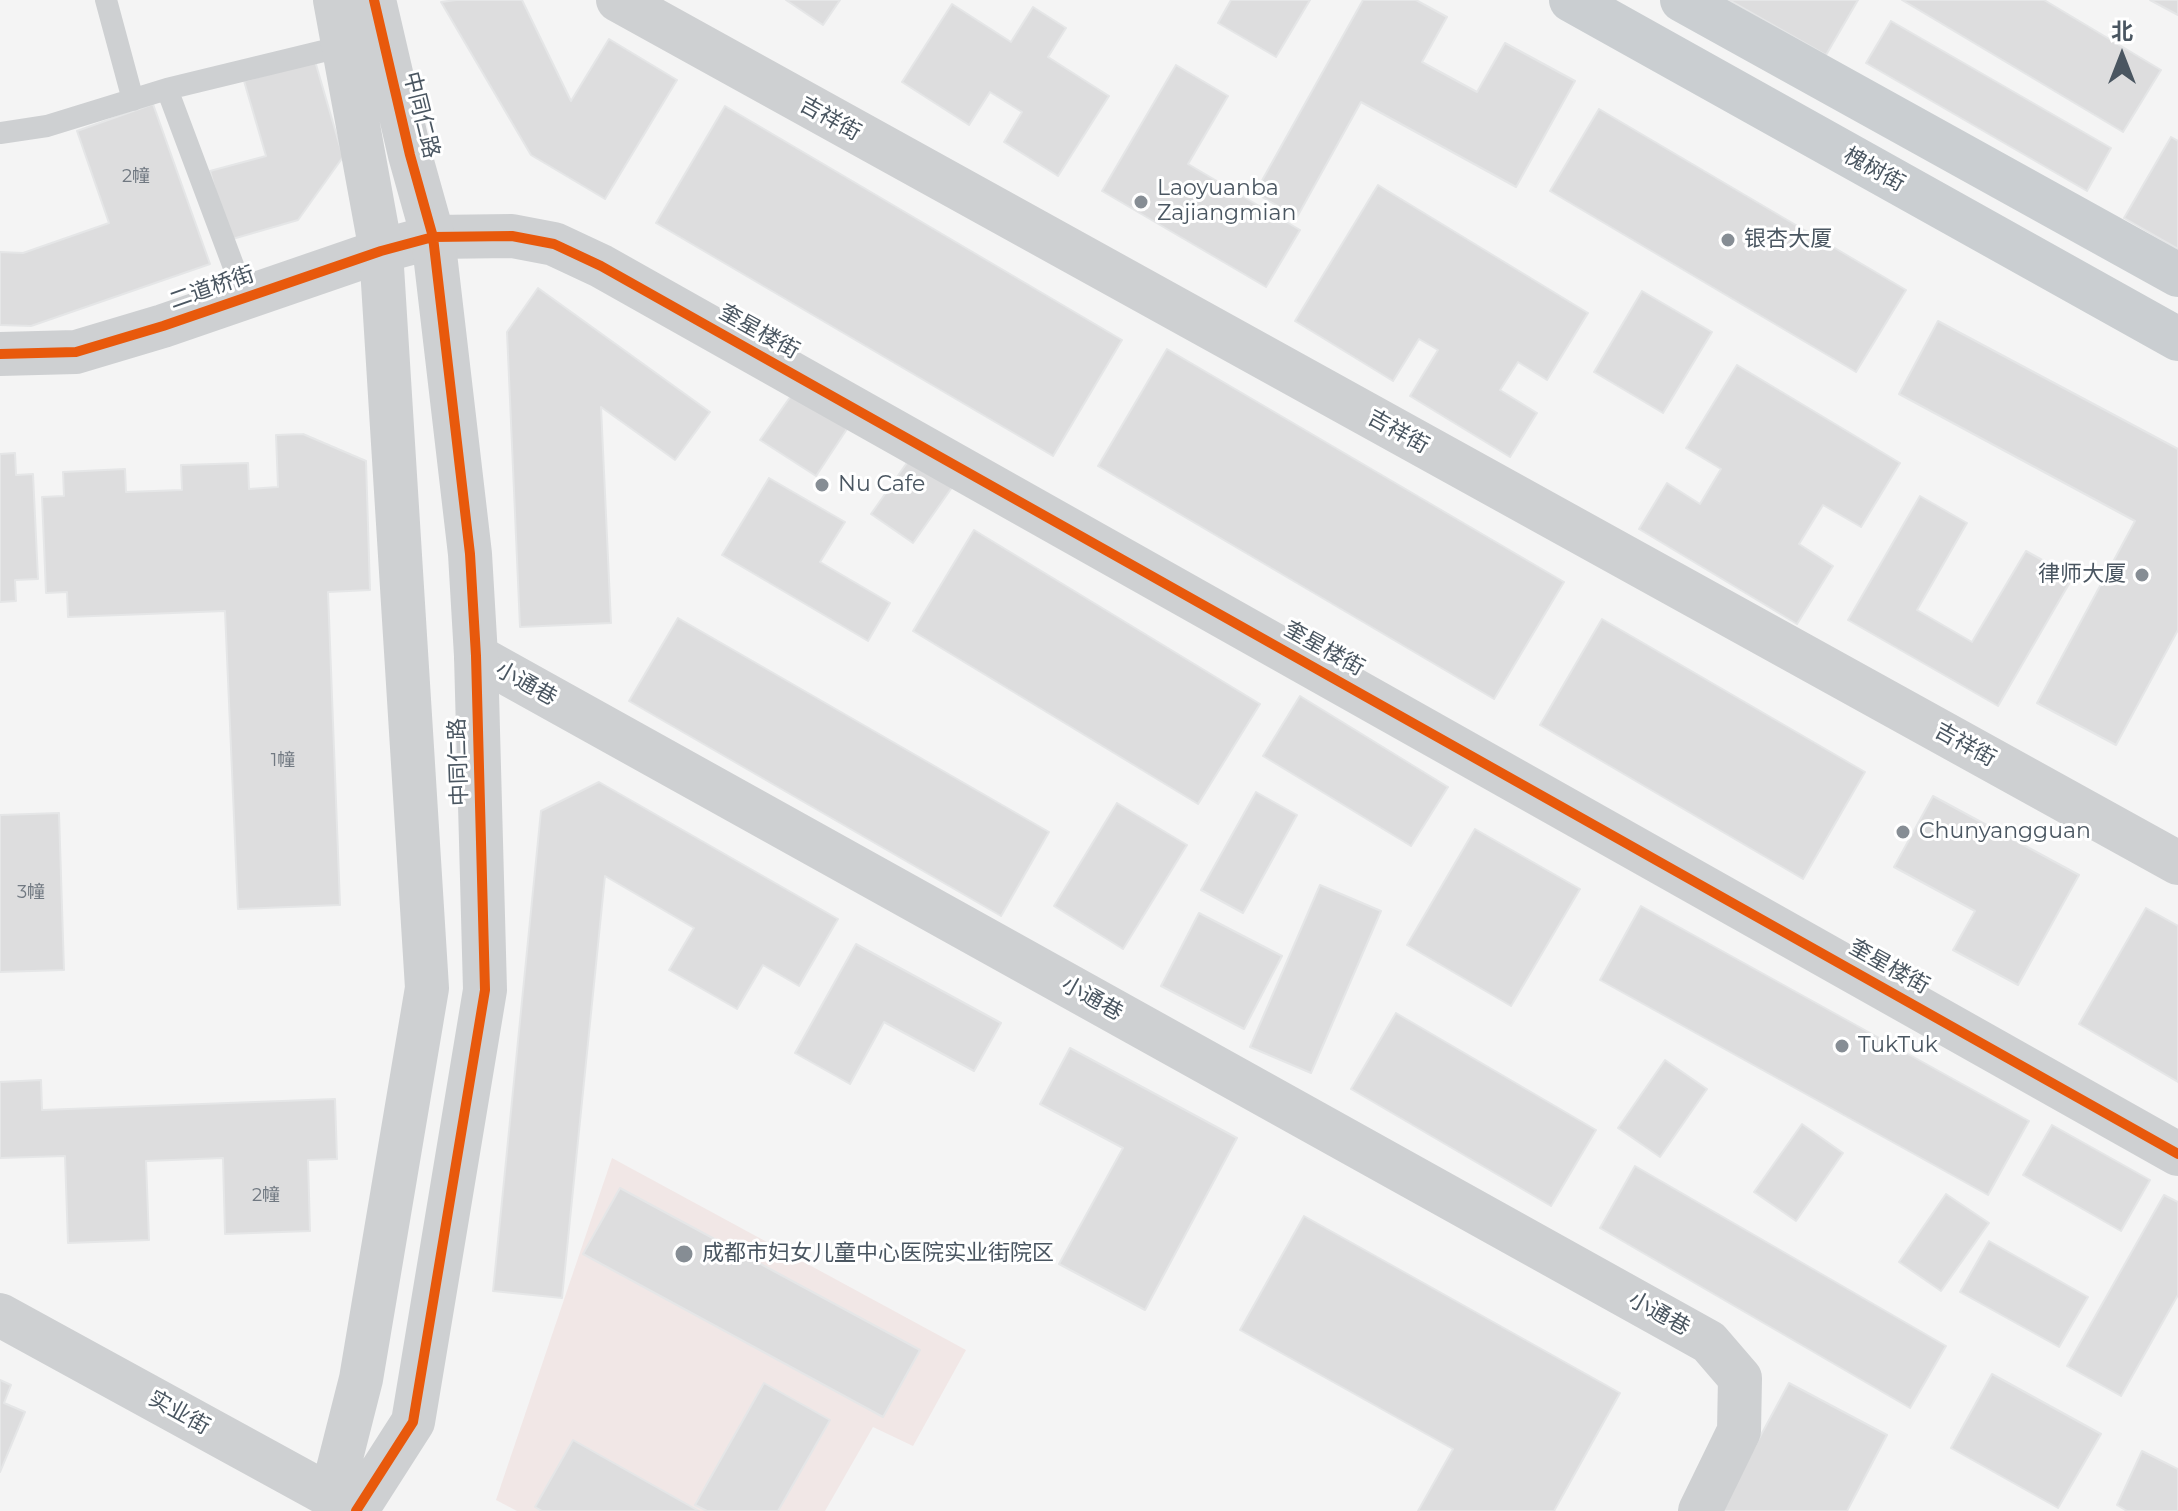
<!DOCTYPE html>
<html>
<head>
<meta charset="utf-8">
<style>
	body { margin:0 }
	#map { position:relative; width:2178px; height:1511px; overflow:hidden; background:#f4f4f4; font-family:Montserrat,"Noto Sans SC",sans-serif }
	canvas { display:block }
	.north { position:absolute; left:2082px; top:16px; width:80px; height:80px; -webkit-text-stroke:6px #fff; paint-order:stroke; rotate:0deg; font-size:22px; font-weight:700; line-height:32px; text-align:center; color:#4a5661 }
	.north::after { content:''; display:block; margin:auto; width:28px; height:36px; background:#4a5661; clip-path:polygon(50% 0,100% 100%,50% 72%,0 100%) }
</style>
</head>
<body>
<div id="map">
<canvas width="2178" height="1511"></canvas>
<div class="north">北</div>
</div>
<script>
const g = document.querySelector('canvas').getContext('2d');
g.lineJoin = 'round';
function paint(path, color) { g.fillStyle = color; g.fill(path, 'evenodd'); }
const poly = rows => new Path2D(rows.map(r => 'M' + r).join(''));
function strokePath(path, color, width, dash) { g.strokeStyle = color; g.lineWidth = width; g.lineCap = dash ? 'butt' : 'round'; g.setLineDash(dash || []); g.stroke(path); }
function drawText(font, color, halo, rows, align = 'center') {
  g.font = font + ' Montserrat,"Noto Sans SC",sans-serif'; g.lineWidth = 6; g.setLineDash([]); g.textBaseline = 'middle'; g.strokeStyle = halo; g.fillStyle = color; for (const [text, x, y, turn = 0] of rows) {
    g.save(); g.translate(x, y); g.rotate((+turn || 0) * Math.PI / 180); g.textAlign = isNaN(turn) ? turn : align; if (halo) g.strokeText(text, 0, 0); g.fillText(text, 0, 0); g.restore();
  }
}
const medical = poly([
	[612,1158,966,1350,913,1446,873,1427,825,1511,517,1511,496,1500]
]);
const building = poly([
	[456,0,522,0,571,101,609,39,677,80,605,199,531,155,441,2,456,0],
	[786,0,840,0,823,25,786,0],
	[1231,0,1310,0,1276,57,1218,23,1231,0],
	[1363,0,1416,0,1447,17,1422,62,1477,92,1505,43,1575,81,1516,187,1361,102,1297,217,1255,193,1363,0],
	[1729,0,1858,0,1826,55,1729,0],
	[1902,0,2044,0,2161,70,2123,132,1902,0],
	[2150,0,2178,0,2178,15,2150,0],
	[952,4,1011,42,1033,7,1066,28,1048,57,1109,96,1058,176,1004,142,1022,112,990,92,969,125,902,82,952,4],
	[1891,21,2111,148,2087,191,1866,63,1891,21],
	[315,61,343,157,298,220,229,240,210,171,266,156,244,81,315,61],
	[1176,65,1228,96,1188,164,1300,230,1266,287,1102,191,1176,65],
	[153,104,210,264,31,326,0,325,0,252,23,253,109,223,77,131,153,104],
	[725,106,1122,340,1053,456,656,223,725,106],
	[1599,109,1906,290,1856,372,1550,191,1599,109],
	[2171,137,2178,141,2178,249,2124,218,2171,137],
	[1378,185,1588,313,1547,380,1518,362,1500,390,1537,413,1510,457,1410,396,1438,350,1419,339,1393,381,1295,321,1378,185],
	[538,288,710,412,675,460,601,407,611,623,520,627,507,332,538,288],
	[1642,291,1712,332,1663,413,1594,372,1642,291],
	[1938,321,2178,449,2178,630,2116,745,2037,703,2135,521,1899,394,1938,321],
	[1167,349,1564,582,1494,699,1098,466,1167,349],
	[1737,365,1900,463,1861,527,1823,505,1799,544,1833,566,1797,624,1639,529,1667,483,1700,504,1721,469,1686,448,1737,365],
	[793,393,847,429,816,476,760,440,793,393],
	[303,434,366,461,370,590,328,592,340,905,238,909,225,611,68,617,67,592,46,593,42,497,64,496,63,472,125,469,126,492,182,490,181,465,248,463,249,489,278,487,276,435,303,434],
	[15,453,16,475,33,474,38,579,15,580,16,601,0,602,0,454,15,453],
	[911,457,953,486,913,543,871,514,911,457],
	[769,478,845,522,820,562,890,603,868,641,722,555,769,478],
	[1920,496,1967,523,1917,610,1972,642,2026,551,2073,577,1998,706,1848,620,1920,496],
	[974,530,1260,704,1198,804,913,631,974,530],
	[678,618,1049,832,1001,916,629,701,678,618],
	[1602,619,1865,772,1803,879,1540,725,1602,619],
	[1300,696,1448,787,1411,846,1263,756,1300,696],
	[599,782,838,919,799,986,763,965,737,1009,669,970,694,928,605,876,562,1298,493,1291,541,811,599,782],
	[1256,792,1297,815,1243,913,1201,890,1256,792],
	[1933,796,2079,875,2018,985,1953,950,1975,911,1894,867,1933,796],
	[1117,803,1187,845,1123,949,1054,906,1117,803],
	[59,813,64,970,0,972,0,815,59,813],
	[1475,829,1580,889,1511,1006,1407,945,1475,829],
	[1320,885,1381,911,1311,1073,1250,1047,1320,885],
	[1641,906,2029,1121,1988,1195,1600,980,1641,906],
	[2146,908,2178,926,2178,1082,2079,1024,2146,908],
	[1199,913,1282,956,1244,1029,1161,986,1199,913],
	[856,944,1001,1023,974,1071,884,1022,850,1084,795,1053,856,944],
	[1396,1013,1596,1130,1551,1206,1351,1089,1396,1013],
	[1070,1048,1237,1138,1145,1310,1059,1264,1123,1148,1040,1104,1070,1048],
	[1665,1060,1707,1089,1660,1157,1618,1128,1665,1060],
	[41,1080,42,1110,335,1099,337,1159,308,1160,310,1231,225,1234,223,1158,146,1161,149,1240,68,1243,65,1156,0,1158,0,1082,41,1080],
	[1802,1124,1843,1153,1796,1221,1754,1192,1802,1124],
	[2052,1125,2150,1180,2121,1231,2023,1175,2052,1125],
	[1635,1166,1946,1346,1910,1408,1600,1228,1635,1166],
	[620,1188,920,1350,883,1417,583,1254,620,1188],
	[1946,1194,1989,1223,1941,1291,1899,1262,1946,1194],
	[2164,1195,2178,1202,2178,1295,2121,1396,2067,1366,2164,1195],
	[1304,1216,1620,1393,1554,1511,1418,1511,1453,1449,1240,1330,1304,1216],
	[1989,1241,2088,1297,2059,1347,1960,1292,1989,1241],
	[1992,1374,2101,1434,2058,1508,1951,1448,1992,1374],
	[0,1380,11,1385,4,1403,25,1412,0,1472,0,1380],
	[764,1383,830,1420,778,1511,707,1511,695,1505,764,1383],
	[1789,1383,1887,1435,1847,1511,1720,1511,1789,1383],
	[573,1440,699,1511,542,1511,535,1507,573,1440],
	[2142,1451,2178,1469,2178,1511,2127,1511,2117,1505,2142,1451]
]);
const service = poly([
	[106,0,133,100],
	[167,89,245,297],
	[0,133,47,126,167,89,344,46]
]);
const minor = poly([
	[618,0,2178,863],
	[0,354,76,352,163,326,381,251,433,237,512,236,554,244,601,266,2178,1154],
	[476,656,1709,1342,1740,1378,1739,1431,1700,1511]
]);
const tertiary = poly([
	[0,1315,356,1510],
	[331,1497,361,1379,427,988,381,251,335,0],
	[356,1511,413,1422,485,990,476,656,470,554,433,237,410,155,374,0]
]);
const primary = poly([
	[1571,0,2178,339],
	[1682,0,2178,275]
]);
const cycleway = poly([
	[0,354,76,352,163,326,381,251,433,237,512,236,554,244,601,266,2178,1154],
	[356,1511,413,1422,485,990,476,656,470,554,433,237,410,155,374,0]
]);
const markers = [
	[1141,202,8,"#868d94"],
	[1728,240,8,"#868d94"],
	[822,485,8,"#868d94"],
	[2142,575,8,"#868d94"],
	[1903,832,8,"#868d94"],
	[1842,1046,8,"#868d94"],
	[684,1254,10,"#868d94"]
];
const numberNames = [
	["2幢",136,177],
	["1幢",283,761],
	["3幢",31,893],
	["2幢",266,1196]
];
const streetNames = [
	["中同仁路",421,115,76],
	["吉祥街",830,119,29],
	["槐树街",1874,170,29],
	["二道桥街",212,288,-19],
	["奎星楼街",759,332,29],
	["吉祥街",1398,432,29],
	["奎星楼街",1324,649,29],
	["小通巷",526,684,29],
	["吉祥街",1965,745,29],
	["中同仁路",459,762,-92],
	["奎星楼街",1889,967,29],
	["小通巷",1092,999,29],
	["小通巷",1659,1314,29],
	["实业街",179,1413,29]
];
const poiNames = [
	["Laoyuanba",1157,189],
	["Zajiangmian",1157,214],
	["银杏大厦",1744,240],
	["Nu Cafe",838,485],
	["律师大厦",2126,575,"right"],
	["Chunyangguan",1919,832],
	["TukTuk",1858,1046],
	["成都市妇女儿童中心医院实业街院区",702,1254]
];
paint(medical, '#f1e7e6');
paint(building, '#ddddde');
strokePath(building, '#e5e6e7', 2);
strokePath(service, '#ced0d2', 22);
strokePath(minor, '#ced0d2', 44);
strokePath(tertiary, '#ced0d2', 44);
strokePath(primary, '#caced1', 44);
strokePath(cycleway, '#e8590c', 10);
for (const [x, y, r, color] of markers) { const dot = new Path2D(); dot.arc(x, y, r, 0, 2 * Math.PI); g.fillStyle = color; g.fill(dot); strokePath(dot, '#fff', 3); }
drawText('18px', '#707881', null, numberNames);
drawText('22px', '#4a5661', '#fff', streetNames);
drawText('22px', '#4a5661', '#fff', poiNames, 'left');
</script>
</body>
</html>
